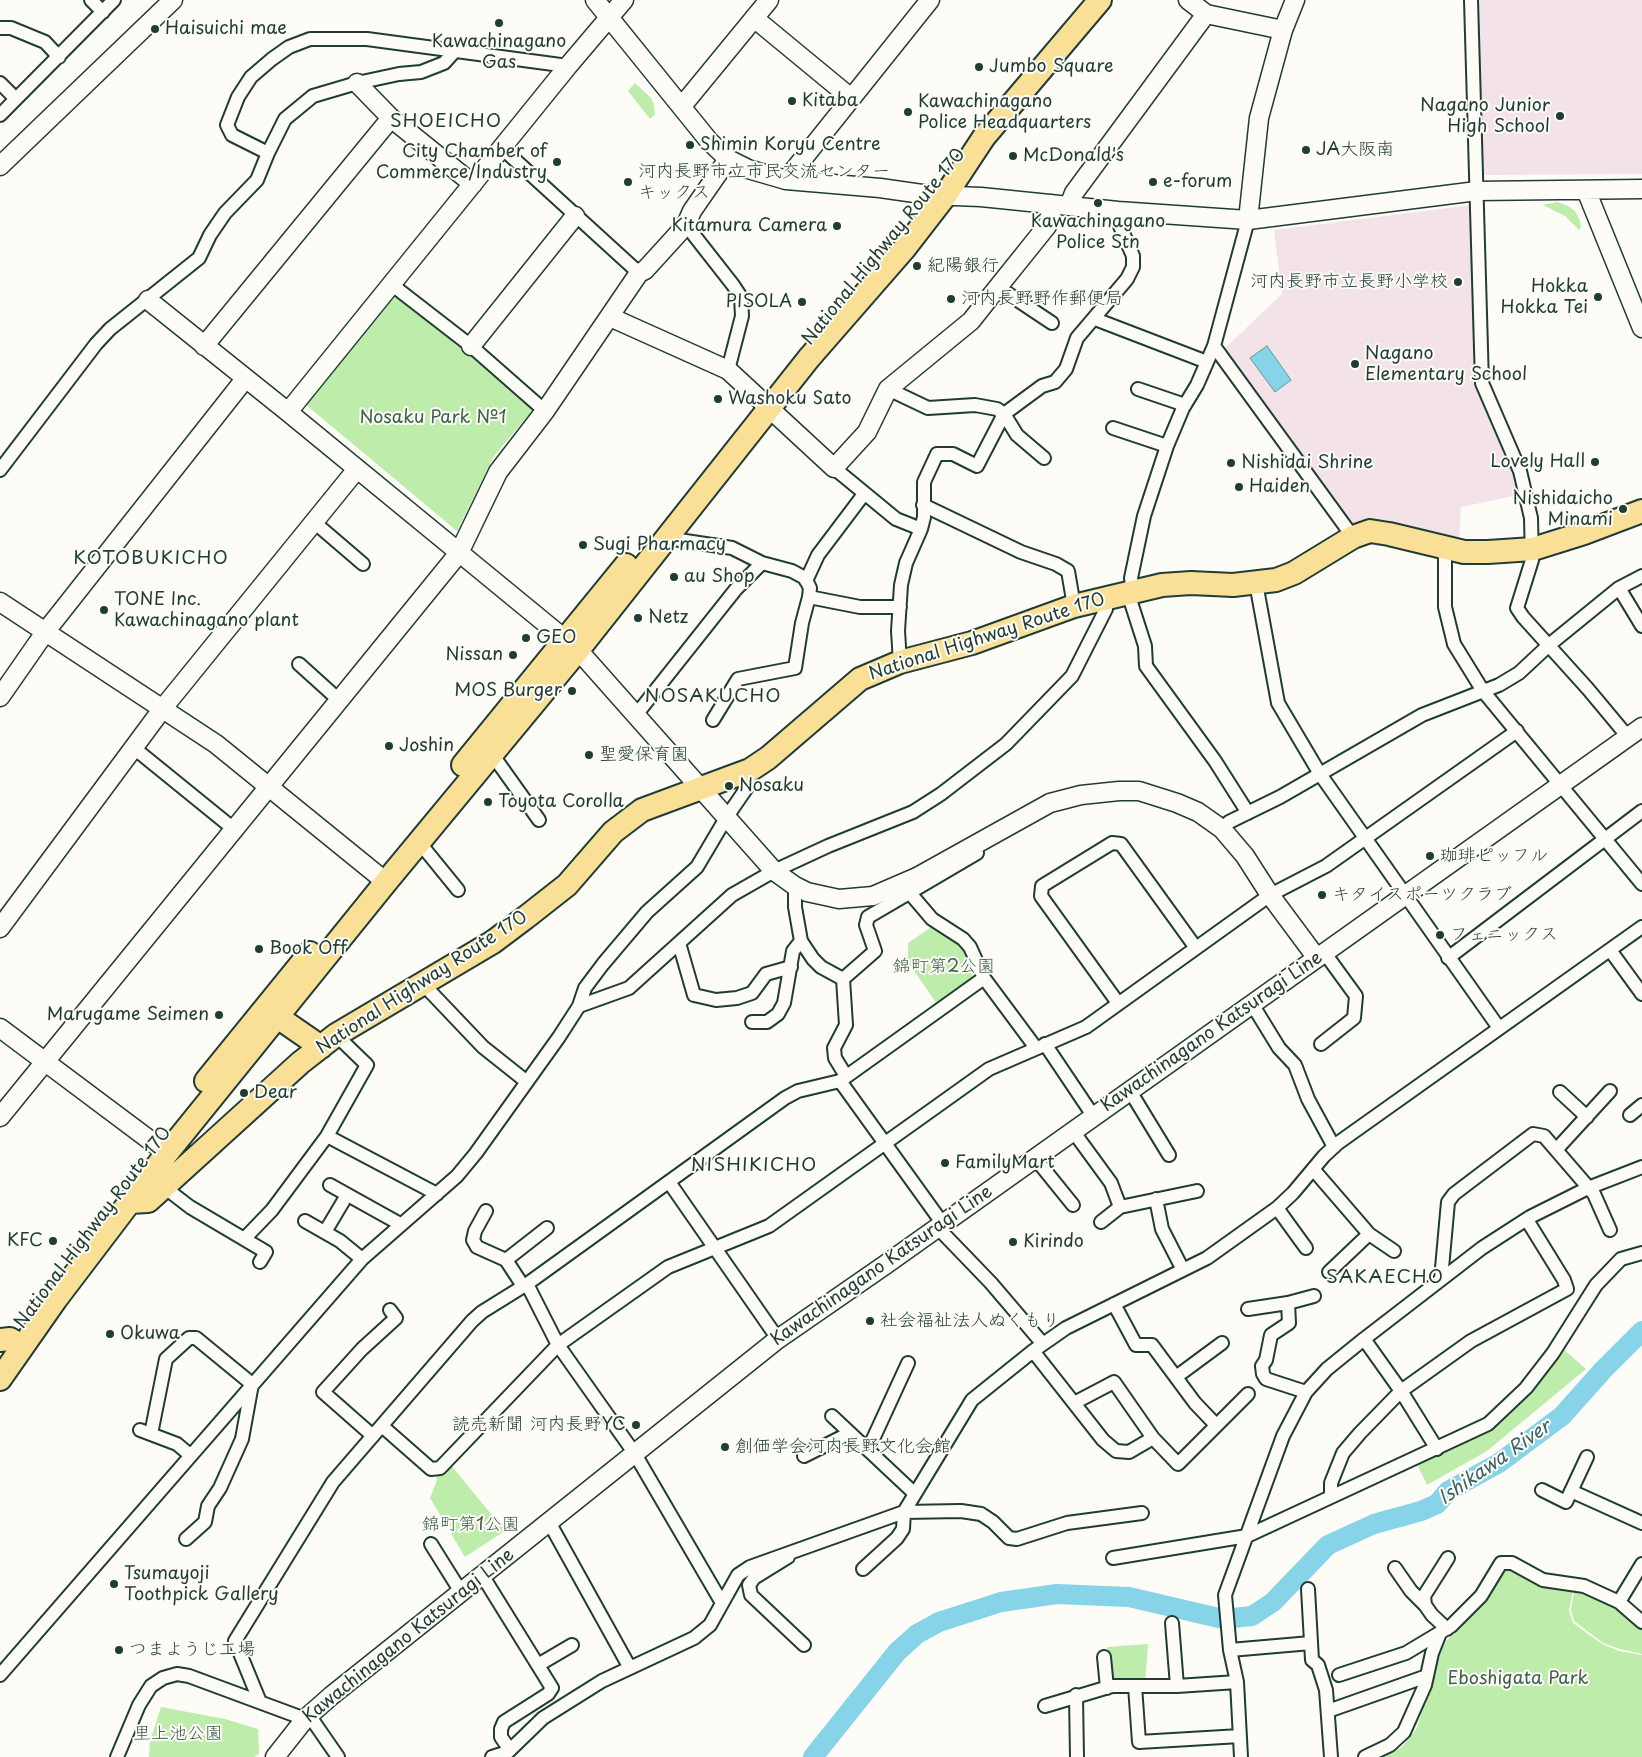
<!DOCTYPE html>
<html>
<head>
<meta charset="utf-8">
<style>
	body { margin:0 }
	canvas { display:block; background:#fdfcf7 }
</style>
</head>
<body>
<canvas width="1642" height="1757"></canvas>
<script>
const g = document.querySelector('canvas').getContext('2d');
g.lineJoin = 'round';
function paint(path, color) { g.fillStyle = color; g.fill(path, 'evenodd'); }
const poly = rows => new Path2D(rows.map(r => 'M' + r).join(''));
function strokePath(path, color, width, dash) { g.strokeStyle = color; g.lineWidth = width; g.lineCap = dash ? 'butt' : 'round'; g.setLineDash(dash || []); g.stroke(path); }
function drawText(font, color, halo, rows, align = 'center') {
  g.font = font + ' "Playpen Sans","Klee One",sans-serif'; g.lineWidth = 4; g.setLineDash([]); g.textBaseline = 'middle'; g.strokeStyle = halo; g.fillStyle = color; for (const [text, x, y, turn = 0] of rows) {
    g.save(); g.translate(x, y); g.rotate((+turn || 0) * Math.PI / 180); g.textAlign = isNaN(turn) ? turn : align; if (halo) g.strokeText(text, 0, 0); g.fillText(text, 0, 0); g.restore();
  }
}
const built = poly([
	[1475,0,1642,0,1642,174,1482,175],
	[1472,205,1479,390,1523,494,1461,507,1459,543,1349,529,1222,351,1282,294,1274,230]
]);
const green = poly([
	[635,83,651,98,654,105,655,114,650,119,628,91],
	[1557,202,1568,206,1575,211,1580,221,1581,227,1579,230,1565,216,1543,205],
	[392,291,531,406,532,411,494,456,457,531,305,404],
	[933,926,964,945,977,973,977,978,937,1004,908,962,908,943],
	[1561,1347,1586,1369,1487,1451,1427,1485,1416,1462,1490,1428],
	[450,1464,505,1531,465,1557,430,1498,437,1480,436,1474],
	[1500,1564,1574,1586,1569,1610,1573,1623,1602,1644,1619,1651,1642,1655,1642,1757,1382,1757,1402,1747,1417,1728,1434,1666,1446,1641,1460,1627,1479,1589],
	[1575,1587,1598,1593,1642,1624,1642,1654,1620,1649,1603,1643,1574,1621,1571,1610],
	[1148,1644,1145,1683,1115,1681,1111,1677,1107,1647],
	[161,1707,225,1719,258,1729,259,1754,254,1757,149,1757,150,1741]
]);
const water = poly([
	[1267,346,1291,380,1275,392,1250,358,1267,346]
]);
const river = poly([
	[813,1757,897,1652,917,1634,939,1622,1001,1602,1057,1594,1129,1597,1223,1619,1252,1616,1273,1602,1328,1545,1374,1524,1421,1511,1437,1504,1448,1491,1499,1463,1562,1416,1603,1370,1642,1331]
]);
const street = poly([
	[91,0,103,12],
	[1471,0,1482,383,1520,471,1531,518,1532,560,1517,608,1523,617,1588,689,1628,737],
	[0,28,11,28,45,42,59,57],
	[0,83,16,99],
	[0,115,114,0],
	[503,149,639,273],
	[268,153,285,119,313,96,357,83,399,74,421,72,444,63,454,52],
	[686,225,733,285,741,297,742,316,728,370],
	[391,284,471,346,545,411],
	[998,287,1052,323],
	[1095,319,1207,362],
	[1214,346,1353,537],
	[888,389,928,408,975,405,997,409,1004,414,1017,435,1044,458],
	[1138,389,1185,405],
	[1113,428,1167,446],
	[834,468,896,519,921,529,906,563,901,585,898,631,900,662],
	[0,470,96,344,110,329,199,258,210,235,225,213,257,180,268,153,232,135,227,125,238,97,251,77,272,59,289,47,310,39,367,39,568,66],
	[923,505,1021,552,1056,564,1068,571,1074,606],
	[314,522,363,564],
	[921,529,924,517,924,482,937,454,953,454,977,466,1004,414,1042,386,1055,382,1066,369,1077,338,1127,279,1133,267,1133,256,1120,226,1118,211],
	[669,536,679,540,732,548,762,563],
	[1445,548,1445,607,1454,644,1483,691,1642,884],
	[806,581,818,555,864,494],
	[1256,583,1278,703,1320,774,1499,1028],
	[1619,588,1642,626],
	[1133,592,1131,578,1144,516,1167,446,1183,408,1197,385,1214,346,1248,220],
	[1128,593,1145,646,1146,666,1215,761,1248,813],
	[299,664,340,701],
	[636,715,736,589,762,563,792,571,805,578,810,588,809,597,860,607,900,607],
	[713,720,738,679,795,668,802,623,809,597],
	[134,748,235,830],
	[492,754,539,820],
	[1222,829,1229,822,1280,797,1422,715,1499,685,1519,673,1549,645,1619,588,1642,576],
	[419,842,458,890],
	[795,886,795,907,801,941,813,959,821,967,843,979],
	[909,892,932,919,963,939,970,947,984,978,1036,1048],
	[679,943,694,995,716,1000,737,998,752,993,766,974,791,967],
	[1610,950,1642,994],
	[1448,958,1642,811],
	[423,984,483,1047,527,1082],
	[1118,1003,1041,896,1042,886,1112,843,1121,844,1196,948],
	[1252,1004,1279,1048,1295,1065,1308,1099,1334,1147],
	[579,1006,629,988,732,895,774,871,828,846,913,812,941,794,1006,744,1072,676,1106,609,1105,599],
	[752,1022,767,1022,778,1014,784,1003,793,951,801,941],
	[1045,1044,1094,1117],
	[1321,1044,1354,1018,1356,996,1324,952],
	[846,1076,835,1058,834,1048,846,1025,843,979,875,951,866,925,868,917,977,853],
	[840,1081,943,1224],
	[1130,1091,1169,1155],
	[1560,1092,1587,1117],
	[1630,1115,1642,1105],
	[1073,1131,1111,1183,1120,1207],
	[327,1136,437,1194],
	[1556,1150,1610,1091],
	[1035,1158,1073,1205],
	[1313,1169,1369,1234,1394,1251],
	[669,1182,778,1339],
	[330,1185,400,1224],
	[164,1187,190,1207,266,1252,260,1262],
	[1156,1199,1162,1229,1183,1270],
	[1277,1208,1306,1248],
	[486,1211,475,1231,473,1240,477,1247,506,1260,523,1286],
	[305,1221,340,1241,362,1259],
	[1101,1222,1120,1207,1197,1191],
	[937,1227,991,1283,1043,1344],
	[325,1232,347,1195],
	[245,1238,272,1210,327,1136,367,1065,336,1035],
	[506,1260,547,1228],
	[1329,1272,1369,1234],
	[1441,1279,1448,1202,1454,1194,1533,1134,1544,1136,1594,1194,1610,1230],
	[527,1284,558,1345,635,1454,722,1603],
	[1288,1303,1289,1323,1271,1335,1266,1360,1262,1366,1263,1374,1266,1379,1306,1392],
	[1114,1304,1136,1345,1152,1345,1195,1403,1216,1425],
	[1248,1309,1288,1303,1314,1296],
	[1364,1339,1401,1391,1437,1449],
	[1033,1351,1103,1440,1116,1451,1129,1452,1153,1438],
	[1176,1377,1222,1343],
	[1074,1403,1114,1382,1153,1438,1178,1464,1248,1394],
	[832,1416,914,1493],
	[382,1426,431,1469,440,1468,558,1345,668,1267,769,1226,989,1069,1086,1027,1270,895,1326,866,1517,731],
	[140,1430,177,1444,190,1455],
	[151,1434,166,1359,189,1338,196,1338,252,1384,242,1439,220,1488,208,1506,205,1522,186,1539],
	[373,1436,323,1392,362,1349,396,1318,390,1310],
	[868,1450,908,1363],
	[804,1456,850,1433],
	[1542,1490,1566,1502,1587,1457],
	[1571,1491,1642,1523],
	[1331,1497,1331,1483,1343,1453,1360,1433,1401,1391,1471,1341,1567,1289,1564,1280,1527,1220],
	[549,1522,630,1668],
	[431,1544,461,1592],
	[788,1557,754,1578,749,1585,751,1595,804,1645],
	[1113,1558,1247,1536,1488,1424,1526,1388,1553,1353,1596,1285,1621,1259,1642,1253],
	[1642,1564,1619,1602,1642,1622],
	[1395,1568,1411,1591,1425,1605],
	[863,1569,897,1538,903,1529,904,1512,961,1511,981,1514,993,1522,1009,1538,1017,1539,1067,1523,1142,1513],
	[482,1575,552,1688,548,1694,504,1722,501,1729,501,1737,510,1750],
	[1308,1589,1312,1660,1318,1665,1326,1690,1331,1757],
	[1172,1623,1177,1686],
	[1447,1629,1432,1615,1425,1605,1424,1596,1448,1558],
	[1230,1650,1311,1643],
	[1104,1657,1107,1688],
	[538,1665,572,1645],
	[0,1675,362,1259,457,1176,476,1153,559,1037,579,1006,585,988,603,964,647,912,697,867,726,818,748,786,750,770],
	[1339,1675,1406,1653,1451,1626,1481,1596,1501,1563,1512,1563,1543,1580,1584,1586,1619,1602],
	[1135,1686,1139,1742,1240,1736],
	[1076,1695,1077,1757],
	[260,1702,235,1641,333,1482,472,1321,482,1312,527,1284,785,1098,798,1091,840,1081,984,978],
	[1045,1706,1112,1686,1177,1686,1237,1682],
	[1328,1711,1427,1676],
	[309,1715,338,1757],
	[117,1757,139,1705,151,1686,163,1678,177,1674,189,1676,305,1719],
	[492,1757,508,1752,543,1718,602,1681,694,1638,710,1625,738,1575,750,1567,904,1512,972,1400,1033,1351,1066,1328,1207,1258,1277,1208,1293,1193,1324,1156,1338,1143,1642,927],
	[1241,1757,1237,1682,1230,1650,1225,1595,1283,1436,1306,1392,1327,1369,1364,1339,1482,1248,1530,1217,1588,1188,1642,1167],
	[1365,1757,1390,1745,1404,1732,1425,1685,1432,1653,1440,1633]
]);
const secondary = poly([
	[595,0,709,141,728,159,748,169,786,180,880,188,929,195,981,197,1118,211,1248,220,1477,191,1642,189],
	[1188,0,1206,14,1283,30],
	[754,18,851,98],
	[357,83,391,118,473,184],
	[682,106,769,0],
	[0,166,173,0],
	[786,180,930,0],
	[1586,190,1642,328],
	[1069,206,1074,193,1206,14],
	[1248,220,1259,118,1283,30,1295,0],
	[148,300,288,412,578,650,774,871,795,886,807,892,839,899,873,896,917,877,1050,803,1081,795,1119,791,1139,791,1177,803,1198,812,1222,829,1245,856,1270,895,1316,957],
	[610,317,728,370,834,468,867,432,888,389,971,321,998,287,1047,226,1051,217,1051,204],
	[204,346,391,118],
	[471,346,575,216],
	[288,412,568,66,624,0],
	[0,602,216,744,386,882],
	[0,697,46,631,245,379],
	[0,928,163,708,357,469],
	[0,1028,167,1153],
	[0,1117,459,553,498,472,545,411,639,273,645,270,686,225,692,211,728,159],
	[275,1757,305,1719,331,1696,778,1339,885,1265,1642,727]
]);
const highway = poly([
	[463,765,626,565],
	[266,1009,321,1047],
	[206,1081,310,953],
	[130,1202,148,1201,300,1063,336,1035,493,942,525,918,567,885,613,832,642,810,750,770,768,758,860,679,900,662,972,643,1074,606,1162,585,1191,583,1233,585,1276,580,1294,573,1353,537,1370,531,1389,534,1464,552,1488,552,1533,549,1584,533,1642,511],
	[0,1340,10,1339,22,1347],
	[0,1379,56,1299,167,1153,386,882,578,650,809,358,904,249,945,196,984,137,1100,0]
]);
const markers = [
	[499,23,5,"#1f3d34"],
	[155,29,5,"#1f3d34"],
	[979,67,5,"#1f3d34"],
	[792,101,5,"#1f3d34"],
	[908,112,5,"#1f3d34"],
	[1560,116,5,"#1f3d34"],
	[690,145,5,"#1f3d34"],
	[1306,150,5,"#1f3d34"],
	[1013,156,5,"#1f3d34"],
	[557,162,5,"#1f3d34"],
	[628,182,5,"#1f3d34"],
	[1153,182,5,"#1f3d34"],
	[1098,203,5,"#1f3d34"],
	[837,226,5,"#1f3d34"],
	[917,266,5,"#1f3d34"],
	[1458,282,5,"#1f3d34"],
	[1598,297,5,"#1f3d34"],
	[951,299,5,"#1f3d34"],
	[802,302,5,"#1f3d34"],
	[1355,364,5,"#1f3d34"],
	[718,399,5,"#1f3d34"],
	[1595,462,5,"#1f3d34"],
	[1231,463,5,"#1f3d34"],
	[1239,487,5,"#1f3d34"],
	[1623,509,5,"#1f3d34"],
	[583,545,5,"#1f3d34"],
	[674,577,5,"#1f3d34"],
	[104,610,5,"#1f3d34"],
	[638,618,5,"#1f3d34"],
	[526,638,5,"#1f3d34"],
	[513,655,5,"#1f3d34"],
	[572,691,5,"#1f3d34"],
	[389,746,5,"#1f3d34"],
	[589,755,5,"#1f3d34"],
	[729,786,5,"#1f3d34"],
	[488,802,5,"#1f3d34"],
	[1430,856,5,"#1f3d34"],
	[1322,895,5,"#1f3d34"],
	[1440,935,5,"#1f3d34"],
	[259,949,5,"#1f3d34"],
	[219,1015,5,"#1f3d34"],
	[244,1093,5,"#1f3d34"],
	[945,1163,5,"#1f3d34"],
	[53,1241,5,"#1f3d34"],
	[1013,1242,5,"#1f3d34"],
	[870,1321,5,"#1f3d34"],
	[110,1334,5,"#1f3d34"],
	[636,1425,5,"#1f3d34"],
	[725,1447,5,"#1f3d34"],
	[114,1584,5,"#1f3d34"],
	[119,1650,5,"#1f3d34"]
];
const poiNames = [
	["Haisuichi mae",165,29],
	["Kawachinagano",499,42,"center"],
	["Gas",499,63,"center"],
	["Jumbo Square",989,67],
	["Kitaba",802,101],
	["Kawachinagano",918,102],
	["Police Headquarters",918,123],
	["Nagano Junior",1550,106,"right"],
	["High School",1550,127,"right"],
	["Shimin Koryu Centre",700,145],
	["JA大阪南",1316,150],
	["City Chamber of",547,152,"right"],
	["Commerce/Industry",547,173,"right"],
	["McDonald's",1023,156],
	["河内長野市立市民交流センター",638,172],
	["キックス",638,193],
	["e-forum",1163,182],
	["Kawachinagano",1098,222,"center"],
	["Police Stn",1098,243,"center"],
	["Kitamura Camera",827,226,"right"],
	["紀陽銀行",927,266],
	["河内長野市立長野小学校",1448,282,"right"],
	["Hokka",1588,287,"right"],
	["Hokka Tei",1588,308,"right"],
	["河内長野野作郵便局",961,299],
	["PISOLA",792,302,"right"],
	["Nagano",1365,354],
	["Elementary School",1365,375],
	["Washoku Sato",728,399],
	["Lovely Hall",1585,462,"right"],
	["Nishidai Shrine",1241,463],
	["Haiden",1249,487],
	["Nishidaicho",1613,499,"right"],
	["Minami",1613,520,"right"],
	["Sugi Pharmacy",593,545],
	["au Shop",684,577],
	["TONE Inc.",114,600],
	["Kawachinagano plant",114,621],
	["Netz",648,618],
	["GEO",536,638],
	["Nissan",503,655,"right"],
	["MOS Burger",562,691,"right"],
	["Joshin",399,746],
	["聖愛保育園",599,755],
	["Nosaku",739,786],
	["Toyota Corolla",498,802],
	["珈琲ピッフル",1440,856],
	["キタイスポーツクラブ",1332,895],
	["フェニックス",1450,935],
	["Book Off",269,949],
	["Marugame Seimen",209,1015,"right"],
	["Dear",254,1093],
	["FamilyMart",955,1163],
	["KFC",43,1241,"right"],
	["Kirindo",1023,1242],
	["社会福祉法人ぬくもり",880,1321],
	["Okuwa",120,1334],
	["読売新聞 河内長野YC",626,1425,"right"],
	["創価学会河内長野文化会館",735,1447],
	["Tsumayoji",124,1574],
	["Toothpick Gallery",124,1595],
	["つまようじ工場",129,1650]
];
const streetNames = [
	["National Highway Route 170",884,247,-51],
	["National Highway Route 170",987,637,-18],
	["National Highway Route 170",422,983,-33],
	["Kawachinagano Katsuragi Line",1212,1032,-35],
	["National Highway Route 170",93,1228,-53],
	["Kawachinagano Katsuragi Line",882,1266,-35],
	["Kawachinagano Katsuragi Line",409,1636,-39]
];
const parkNames = [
	["Nosaku Park №1",433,418],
	["錦町第2公園",944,967],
	["錦町第1公園",471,1525],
	["Eboshigata Park",1518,1679],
	["里上池公園",178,1734]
];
const neighbourhoodNames = [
	["SHOEICHO",446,122],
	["KOTOBUKICHO",151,559],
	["NOSAKUCHO",713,697],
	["NISHIKICHO",754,1166],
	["SAKAECHO",1385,1278]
];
const waterNames = [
	["Ishikawa River",1495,1463,-35]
];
paint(built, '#f3e2e7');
paint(green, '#beecaa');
paint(water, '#87d3e7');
strokePath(water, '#5d979f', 1);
strokePath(river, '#87d3e7', 20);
strokePath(street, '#1f3d34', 16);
strokePath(secondary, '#1f3d34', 21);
strokePath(highway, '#1f3d34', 26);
strokePath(street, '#fdfcf7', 12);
strokePath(secondary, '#fdfcf7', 18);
strokePath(highway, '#fadf96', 22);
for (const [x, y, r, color] of markers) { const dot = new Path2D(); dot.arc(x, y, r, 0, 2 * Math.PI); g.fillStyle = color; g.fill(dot); strokePath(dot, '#fdfcf7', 2); }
drawText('18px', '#1f3d34', '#fdfcf7', poiNames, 'left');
drawText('18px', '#1f3d34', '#fdfcf7', streetNames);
drawText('18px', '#3f604c', '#fdfcf7', parkNames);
g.letterSpacing = '1px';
drawText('19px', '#1f3d34', '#fdfcf7', neighbourhoodNames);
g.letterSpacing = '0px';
drawText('italic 19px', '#396261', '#fdfcf7', waterNames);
</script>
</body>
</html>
